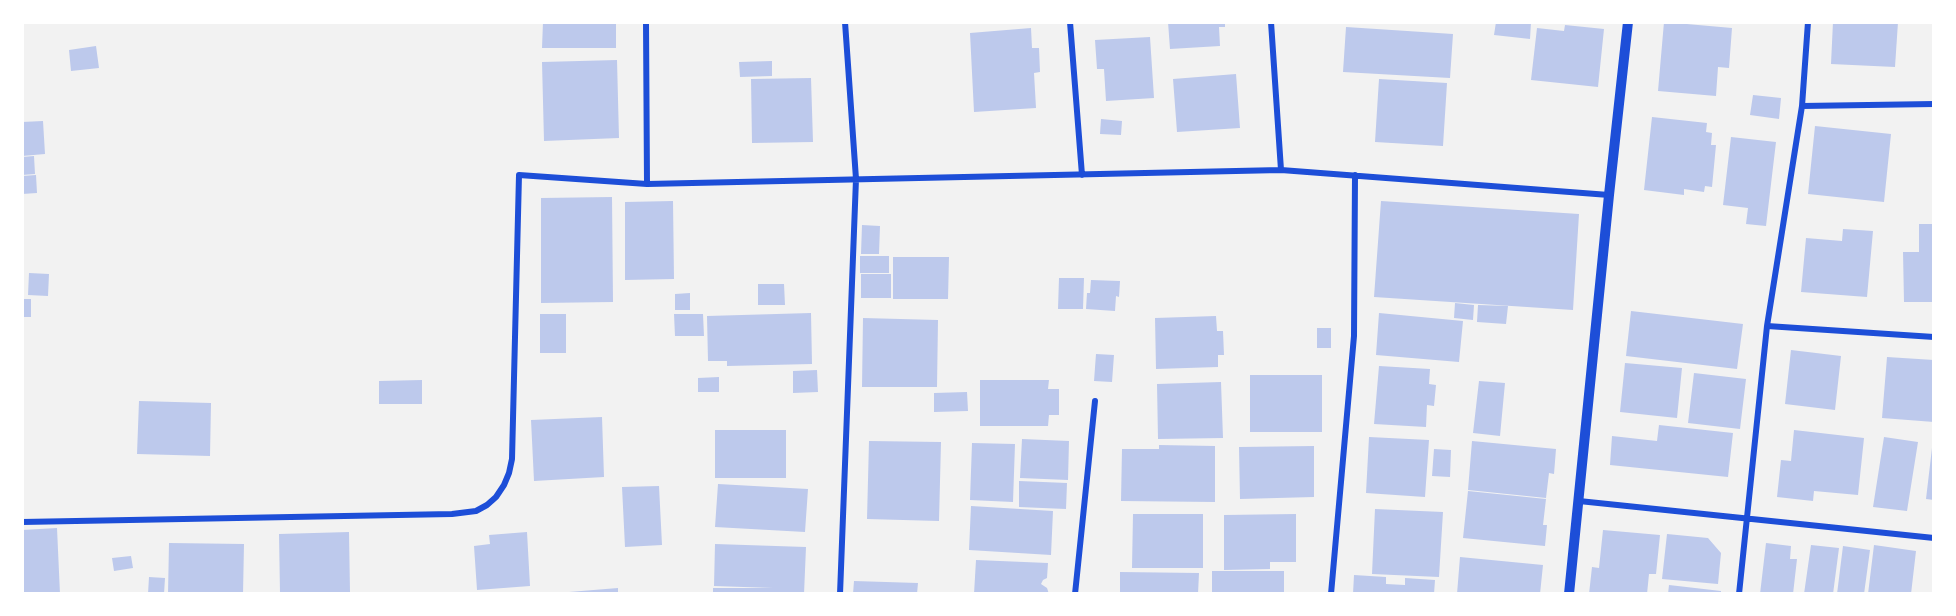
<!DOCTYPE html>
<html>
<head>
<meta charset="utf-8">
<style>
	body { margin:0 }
	#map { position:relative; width:1956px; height:616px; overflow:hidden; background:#f2f2f2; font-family:Merriweather,serif }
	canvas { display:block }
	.frame { position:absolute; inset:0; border:24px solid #fff; pointer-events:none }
</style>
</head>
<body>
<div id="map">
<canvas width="1956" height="616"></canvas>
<div class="frame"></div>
</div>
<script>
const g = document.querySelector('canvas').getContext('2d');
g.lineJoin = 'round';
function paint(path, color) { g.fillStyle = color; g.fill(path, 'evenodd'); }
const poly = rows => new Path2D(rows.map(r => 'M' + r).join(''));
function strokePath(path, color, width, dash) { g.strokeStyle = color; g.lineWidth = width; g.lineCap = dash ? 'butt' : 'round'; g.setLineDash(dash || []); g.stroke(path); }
const building = poly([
	[543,22,616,22,616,48,542,48],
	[1168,22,1225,22,1225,27,1219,27,1220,46,1170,49],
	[1496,22,1531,22,1530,39,1494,35],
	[1664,22,1732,28,1729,68,1718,67,1716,96,1658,91],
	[1833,22,1898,22,1895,67,1831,64],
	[1565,25,1604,29,1598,87,1531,80,1537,28,1564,31],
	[1346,27,1453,34,1450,78,1343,72],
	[1031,28,1032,48,1039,48,1040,72,1034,73,1036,108,974,112,970,33],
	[1150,37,1154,98,1106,101,1104,69,1097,69,1095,40],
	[96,46,99,68,71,71,69,50],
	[617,60,619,138,544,141,542,62],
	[772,61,772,76,740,77,739,62],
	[1236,74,1240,128,1177,132,1173,79],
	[811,78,813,142,752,143,751,79],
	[1379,79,1447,83,1443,146,1375,142],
	[1753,95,1781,98,1779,119,1750,115],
	[1652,117,1707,123,1706,132,1712,133,1711,145,1716,145,1712,187,1705,186,1704,192,1684,189,1684,195,1644,190],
	[1101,119,1122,121,1121,135,1100,134],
	[43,121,45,154,22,156,22,122],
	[1815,126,1891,134,1884,202,1808,194],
	[1731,137,1776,142,1766,226,1746,224,1748,208,1723,205],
	[34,156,35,174,22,175,22,157],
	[36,175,37,193,22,194,22,176],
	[612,197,613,302,541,303,541,198],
	[673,201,674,279,625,280,625,202],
	[1381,201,1579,214,1573,310,1374,297],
	[1919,224,1934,224,1934,302,1904,302,1903,252,1919,252],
	[862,225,880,226,879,254,861,254],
	[1843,229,1873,231,1867,297,1801,292,1806,238,1842,241],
	[860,256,889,256,889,273,860,273],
	[893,257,949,257,948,299,893,299],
	[29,273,49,274,48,296,28,295],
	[861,274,891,274,891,298,861,298],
	[1059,278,1084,278,1083,309,1058,309],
	[1091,280,1120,281,1119,297,1116,296,1115,311,1086,309,1087,293,1090,293],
	[758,284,784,284,785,305,758,305],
	[690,293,690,310,675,310,675,294],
	[22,299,31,299,31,317,22,317],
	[1455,303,1474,305,1473,320,1454,318],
	[1478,305,1508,306,1506,324,1477,322],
	[1631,311,1743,324,1737,369,1626,356],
	[811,313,812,364,727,366,727,361,708,361,707,316],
	[1379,313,1463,321,1459,362,1376,355],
	[540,314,566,314,566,353,540,353],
	[674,314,703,314,704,336,675,336],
	[1216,316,1217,331,1223,331,1224,355,1218,355,1218,367,1156,369,1155,318],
	[863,318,938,320,937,387,862,387],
	[1317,328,1331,328,1331,348,1317,348],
	[1791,350,1841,356,1835,410,1785,404],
	[1096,354,1114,355,1112,382,1094,381],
	[1887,357,1934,360,1934,422,1882,418],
	[1625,363,1682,368,1677,418,1620,412],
	[1379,366,1430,369,1429,384,1436,385,1434,406,1427,405,1426,427,1374,424],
	[817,370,818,392,793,393,793,371],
	[1694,373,1746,379,1740,429,1688,423],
	[1250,375,1322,375,1322,432,1250,432],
	[719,377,719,392,698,392,698,378],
	[422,380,422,404,379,404,379,381],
	[980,380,1049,380,1048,389,1059,389,1059,415,1049,415,1048,426,980,426],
	[1479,381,1505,383,1500,436,1473,433],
	[1221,382,1223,438,1158,439,1157,384],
	[967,392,968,411,934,412,934,393],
	[139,401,211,403,210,456,137,454],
	[602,417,604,477,534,481,531,420],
	[1659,425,1733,433,1728,477,1610,465,1612,436,1657,441],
	[715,430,786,430,786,478,715,478],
	[1794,430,1864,438,1858,495,1814,491,1813,501,1777,497,1781,460,1791,461],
	[1369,437,1429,440,1425,497,1366,493],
	[1884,437,1918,442,1907,511,1873,507],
	[1022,439,1069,441,1068,480,1020,478],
	[869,441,941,442,939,521,867,519],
	[1472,441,1556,449,1554,474,1549,473,1546,498,1468,490],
	[972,443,1015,444,1013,502,970,500],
	[1159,445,1215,446,1215,502,1121,501,1122,449,1159,449],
	[1314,446,1314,497,1240,499,1239,447],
	[1932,448,1934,448,1934,500,1926,499],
	[1434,449,1451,450,1450,477,1432,476],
	[1019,481,1067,483,1066,509,1019,507],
	[718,484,808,489,805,532,715,527],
	[659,486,662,545,625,547,622,487],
	[1468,491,1546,499,1543,525,1547,525,1545,546,1463,538],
	[971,506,1053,511,1051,555,969,550],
	[1375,509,1443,512,1439,577,1372,574],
	[1133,514,1203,514,1203,568,1132,568],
	[1296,514,1296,562,1270,562,1270,569,1224,570,1224,515],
	[57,528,60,594,22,594,22,530],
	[1603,530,1660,535,1656,574,1649,574,1647,594,1589,594,1592,567,1599,568],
	[349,532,350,592,280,593,279,534],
	[527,532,530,586,477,590,474,546,490,544,489,535],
	[1667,534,1708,538,1721,553,1718,584,1662,579],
	[169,543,244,544,243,594,168,594],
	[1766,543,1791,546,1790,559,1797,559,1793,594,1760,594],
	[715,544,806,547,804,594,713,594,713,588,773,588,714,586],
	[1811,545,1839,548,1833,594,1804,594],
	[1874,545,1916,551,1911,594,1868,594],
	[1843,546,1870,550,1864,594,1837,594],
	[131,556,133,568,114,571,112,558],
	[1460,557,1543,565,1540,594,1457,594],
	[976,560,1048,563,1047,578,1043,580,1041,584,1047,588,1049,594,974,594],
	[1212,571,1284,571,1284,594,1212,594],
	[1120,572,1199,573,1198,594,1120,594],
	[1354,575,1386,577,1386,584,1405,585,1405,578,1435,580,1434,594,1353,594],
	[149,577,165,578,164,594,148,594],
	[854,581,918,583,917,594,853,594],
	[1669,585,1721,591,1721,594,1668,594],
	[618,588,618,594,569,594,569,592]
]);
const minor = poly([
	[646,22,647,184],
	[1070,22,1082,175],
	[1271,22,1281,170],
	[1802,106,1934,104],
	[1767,326,1934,337],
	[1579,501,1934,538],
	[22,522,452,514,476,511,487,505,496,497,504,485,509,473,512,459,519,175,647,184,1281,170,1609,195],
	[840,594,856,179,845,22],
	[1075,594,1095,401],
	[1331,594,1354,336,1355,175],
	[1739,594,1767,326,1802,106,1808,22]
]);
const tertiary = poly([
	[1569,594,1609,195,1628,22]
]);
paint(building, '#bdc9ec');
strokePath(minor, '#1d4ed8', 6);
strokePath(tertiary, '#1d4ed8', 10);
</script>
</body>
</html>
